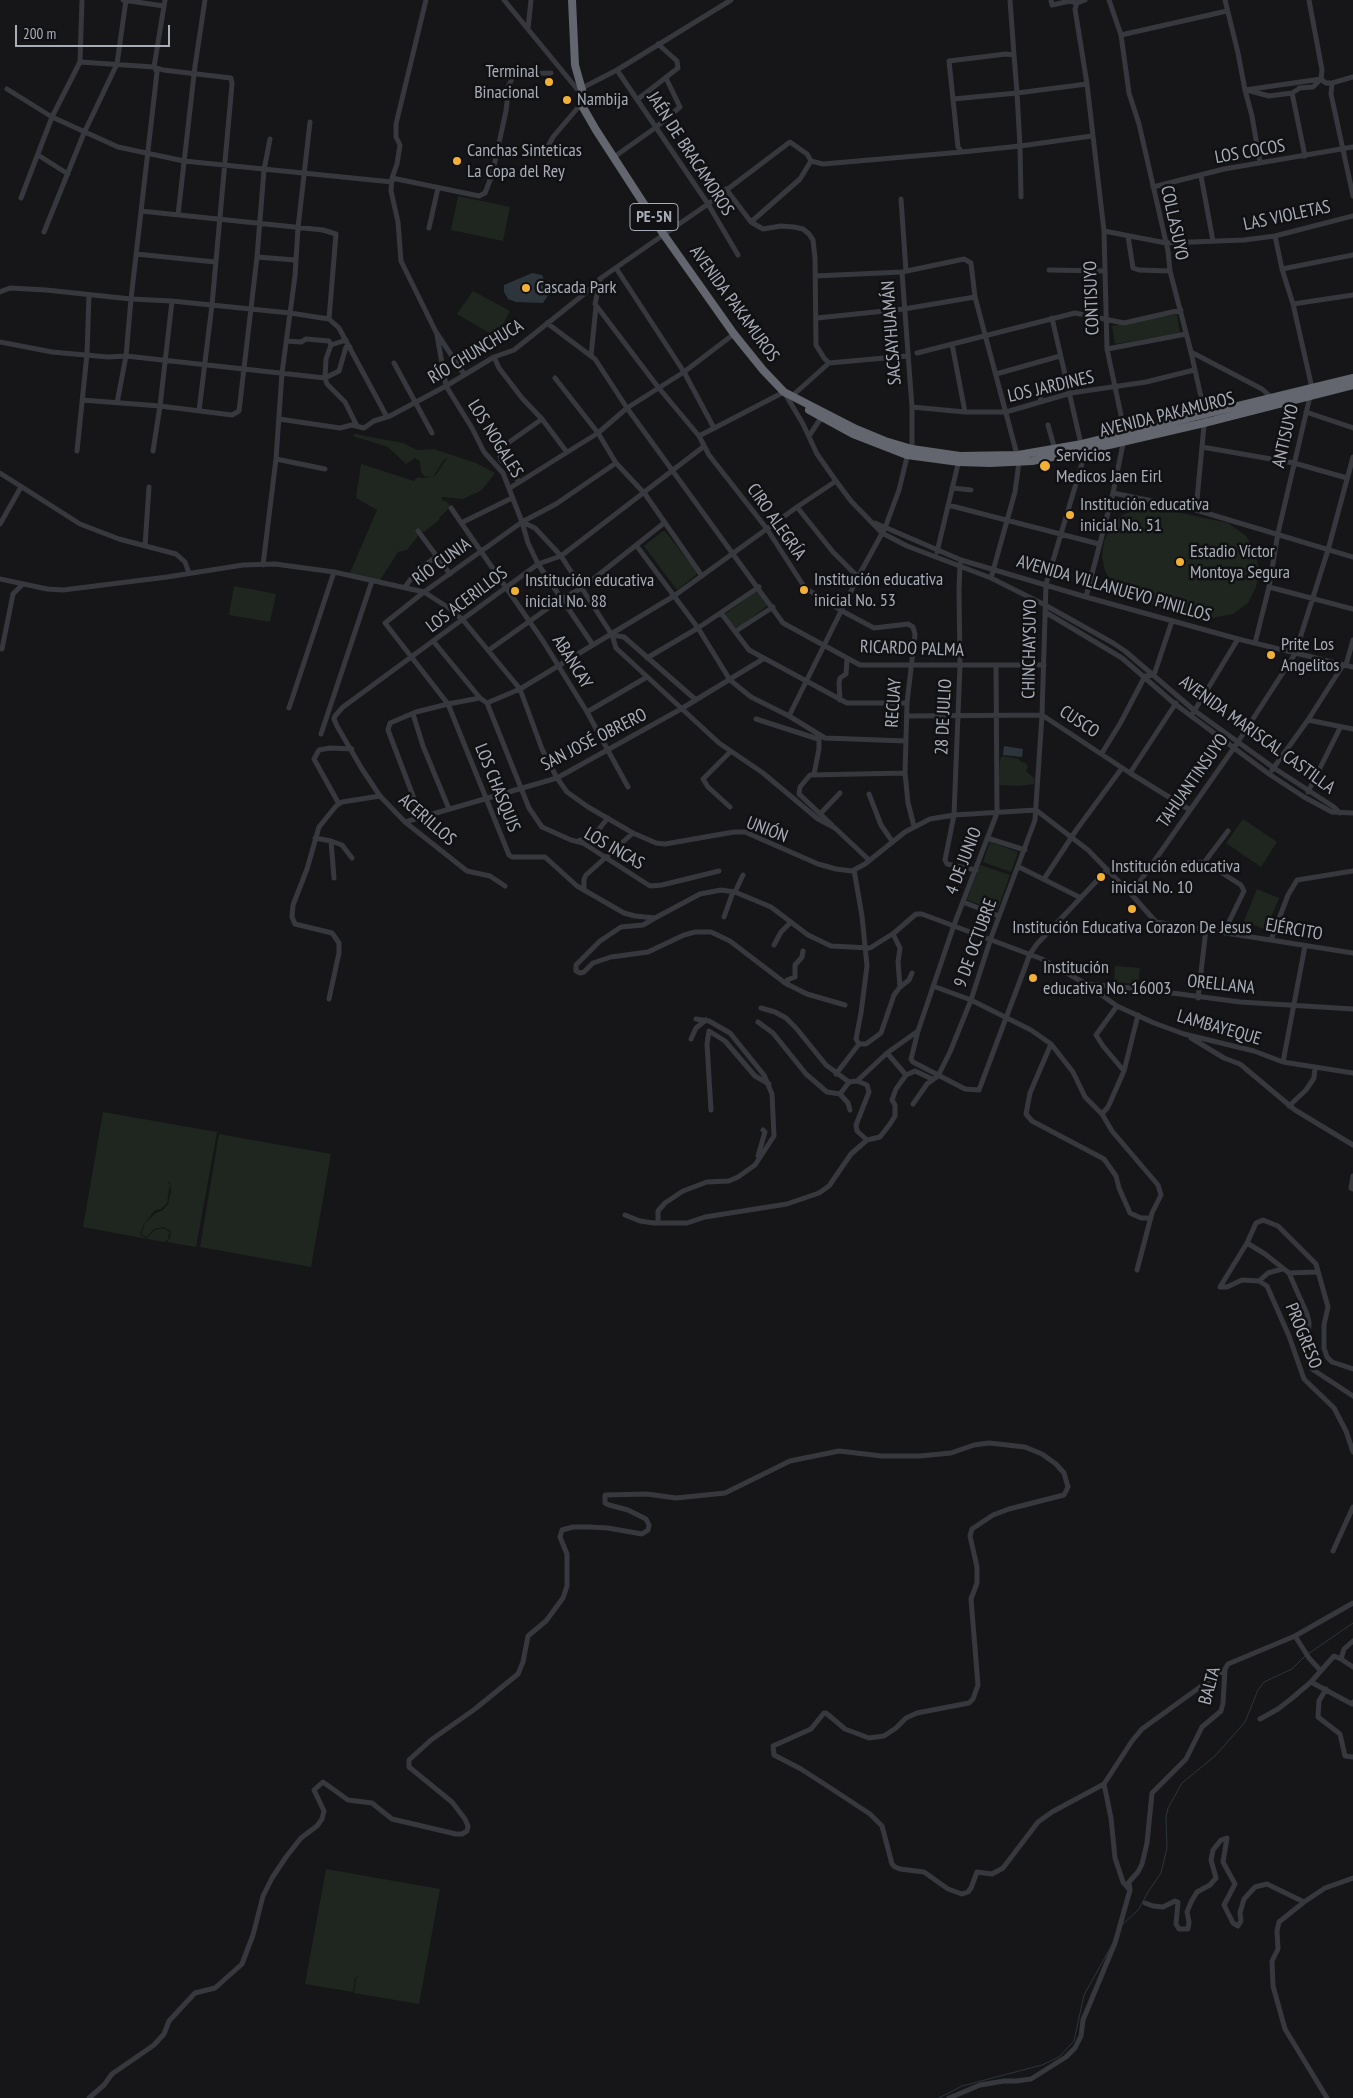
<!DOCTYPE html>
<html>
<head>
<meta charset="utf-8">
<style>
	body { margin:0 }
	#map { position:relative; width:1353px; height:2098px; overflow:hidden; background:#161618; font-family:"PT Sans Narrow",sans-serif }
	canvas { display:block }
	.scale { position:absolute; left:15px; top:25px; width:155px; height:22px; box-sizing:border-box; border:2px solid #a8adb8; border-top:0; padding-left:6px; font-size:15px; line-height:18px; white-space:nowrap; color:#a8adb8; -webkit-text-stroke:4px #111113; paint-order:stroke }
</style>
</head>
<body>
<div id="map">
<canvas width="1353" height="2098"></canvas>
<div class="scale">200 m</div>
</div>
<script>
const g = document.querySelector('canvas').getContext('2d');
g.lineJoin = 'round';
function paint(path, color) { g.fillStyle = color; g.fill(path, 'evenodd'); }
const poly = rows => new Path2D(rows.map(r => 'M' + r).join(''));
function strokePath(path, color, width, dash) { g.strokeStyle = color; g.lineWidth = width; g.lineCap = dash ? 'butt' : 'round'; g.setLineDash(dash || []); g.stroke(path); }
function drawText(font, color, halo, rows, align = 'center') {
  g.font = font + ' "PT Sans Narrow",sans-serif'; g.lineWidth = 5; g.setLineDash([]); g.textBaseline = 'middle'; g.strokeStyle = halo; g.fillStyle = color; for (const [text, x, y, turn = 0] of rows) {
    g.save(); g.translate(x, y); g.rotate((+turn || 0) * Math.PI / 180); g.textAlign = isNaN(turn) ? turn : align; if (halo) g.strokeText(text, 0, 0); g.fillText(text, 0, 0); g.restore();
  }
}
const green = poly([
	[458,196,510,207,503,241,451,230],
	[473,291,510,311,496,337,457,314],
	[1177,314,1180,333,1115,344,1112,326],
	[355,434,403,443,417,450,434,449,476,463,495,473,482,490,463,499,442,497,442,500,449,503,449,508,440,517,439,520,424,532,418,531,418,536,407,550,398,552,379,582,349,575,377,510,356,498,361,464,414,481,418,477,422,478,435,476,448,457,443,461,433,477,424,476,421,472,420,461,415,458,406,464,388,447,353,436],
	[1140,506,1148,506,1228,523,1246,536,1254,549,1259,569,1256,587,1248,603,1233,614,1207,619,1135,600,1119,591,1109,578,1105,571,1102,557,1104,541,1112,527,1121,516],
	[663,531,665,531,697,572,696,575,677,590,644,546],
	[234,586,276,594,270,622,229,615],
	[757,591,768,605,740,627,735,627,726,618,725,614],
	[1002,756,1019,759,1021,762,1026,763,1028,767,1026,771,1035,779,1034,784,1019,786,999,785,1000,760],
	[1243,819,1277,842,1261,867,1226,843],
	[990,842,1018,852,1011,872,983,862],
	[980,865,1010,875,997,911,967,900],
	[1257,889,1279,898,1266,930,1244,921],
	[1115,966,1140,968,1138,984,1114,982],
	[103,1112,217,1132,196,1247,167,1242,170,1238,171,1231,163,1227,154,1229,147,1237,141,1235,145,1223,156,1213,163,1210,168,1204,171,1192,170,1182,167,1182,170,1184,167,1203,161,1209,155,1210,144,1224,140,1234,141,1236,147,1238,155,1230,163,1228,170,1232,168,1236,169,1239,164,1242,83,1227],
	[219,1134,331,1154,311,1267,200,1247],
	[326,1869,440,1889,419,2004,354,1993,356,1979,360,1975,355,1978,353,1992,305,1984]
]);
const water = poly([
	[532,273,542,275,546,284,549,294,543,303,516,302,508,299,504,292,504,285],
	[1004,746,1023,749,1022,757,1003,755]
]);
const stream = poly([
	[1308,1654,1353,1623],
	[1123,1924,1139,1909,1148,1892,1161,1873,1167,1848,1166,1817,1168,1808,1182,1783,1215,1756,1245,1722,1258,1690,1264,1682,1292,1669,1305,1656],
	[939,2098,962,2086,1042,2065,1059,2057,1074,2041,1084,1995,1113,1943]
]);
const minor = poly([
	[82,0,80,62,154,67,157,72,131,299,126,356,117,403],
	[123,0,164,6],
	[165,0,154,67,163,70,231,78,232,84,212,305,199,411],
	[426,0,396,124,396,137,400,145,397,164,392,178,391,191,398,222,401,261,436,332,464,374],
	[504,0,582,95],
	[1010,0,1014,55],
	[1051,0,1052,5,1070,1,1077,3],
	[1085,0,1077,3,1075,9,1087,84,1104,231,1107,349,1125,434,1113,493,1086,597],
	[1109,0,1121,35,1129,93,1139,124,1168,251,1170,271,1191,352,1205,415,1196,510],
	[1225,0,1238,53,1245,90,1252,116,1260,163],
	[528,29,531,0],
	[1121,35,1227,11],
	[617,70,708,204,738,255],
	[1332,83,1331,94,1353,196],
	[582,88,617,70,731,0],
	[1299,88,1313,87,1321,79,1322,70,1309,0],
	[1300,88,1292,93,1305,156],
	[7,89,52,117,118,147,184,161,392,182],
	[1245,90,1321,79,1326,83,1332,83,1353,77],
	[1247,90,1269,96,1292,93],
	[638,99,678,68,677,61,658,44],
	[953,99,1017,93,1020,146,1092,136],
	[545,152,553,137,581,104],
	[38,155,68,174],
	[614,157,655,128,680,107,666,78],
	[811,161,823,164,962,152],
	[1201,176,1213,241],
	[392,178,479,196,485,193,492,175,506,111,509,85,513,77,520,74,551,73],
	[1153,187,1224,169,1353,147],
	[726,189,751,222,763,229,781,226,794,227,803,229,809,234,813,240,815,258,816,345,824,358,829,363,907,356],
	[1021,197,1020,146,962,152,958,147,949,61,1006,54,1014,55,1017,93,1087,84],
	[21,198,52,117,80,62],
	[901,199,906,271],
	[141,211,323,230,336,234,329,319],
	[178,215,195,66,205,0],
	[429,228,438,188],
	[1104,231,1166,243,1244,240,1275,236,1353,216],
	[44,232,84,133,117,64,126,0],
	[1128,236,1133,268,1139,270,1170,271],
	[136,254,215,262],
	[257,257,295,260],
	[616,268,684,372,714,428],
	[1282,269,1353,255],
	[1049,270,1105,271],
	[902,272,964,259,971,263,975,297,1019,462,1015,492,991,578],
	[815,276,902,272,912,407,912,449],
	[600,280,595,304,658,387,699,436,709,455,767,529,805,588,842,611,874,628,908,624,913,627,915,634,907,703,905,773,908,803,914,826],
	[0,292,10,288,46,290,131,299,172,301,290,313,329,319,339,328,387,417],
	[1293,304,1353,295],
	[817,318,904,309,975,297],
	[547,323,595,359,627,408,783,623,860,665,1044,665],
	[437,335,446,386,472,428,484,452,503,473,522,522,535,528,561,556,612,635,616,648,719,743,763,773,818,819,835,828,869,860],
	[286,341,301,342,306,339,329,341,331,345],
	[0,342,52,352,108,357,126,356,325,378,326,359,331,345,346,340],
	[952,344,965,412],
	[350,347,346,347,339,371,325,378,327,384,345,402,357,426],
	[1107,349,1186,334],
	[1191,352,1262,389,1272,398],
	[917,353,1075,313,1124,323,1181,310],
	[591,356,596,306],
	[494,357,499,368,522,398,542,419,566,451],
	[394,363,432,433],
	[996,374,1060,356],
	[555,378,598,433,616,463,645,494,702,576],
	[1037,385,1041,401],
	[792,396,829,363],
	[82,400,160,406,232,415,239,411,257,257,264,170,270,139],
	[912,407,965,412,1006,412,1071,393,1146,382,1194,370],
	[1306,412,1353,428],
	[279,419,340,428,352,425,364,428,374,421,390,416,446,386,494,357,514,350,588,291,601,278,708,204,790,142,807,154,811,161,800,179,751,222],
	[1048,425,1055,450],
	[699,436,784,392,803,424,817,454,836,481,851,501,882,533,907,546,991,578,1045,605,1113,643,1125,651,1195,711,1274,768,1334,807,1340,813],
	[809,436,821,418],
	[1202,447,1294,463,1347,478],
	[77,451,87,354,89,295],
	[153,451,160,406,172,301],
	[276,459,325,469],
	[616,463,556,504,522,522,424,592,385,623,448,704,509,855,512,857,545,857,577,886,624,913,635,916,655,918,700,894,721,890,735,892,771,907,808,935,831,946,870,948,894,933,916,914,922,914,1042,959,1086,984,1117,1006,1154,1023,1184,1034,1254,1051,1283,1062,1353,1073],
	[0,473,80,524,119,539,176,554,185,562,189,573],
	[519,482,513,473,501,460,498,450,542,419],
	[510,488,598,433,627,408,684,372,734,334],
	[952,488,971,490],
	[1113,493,1196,510,1353,557],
	[948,505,1099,544],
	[797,507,833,552,858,577],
	[451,508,543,641,587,712,628,787],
	[522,522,528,543,538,564,593,645],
	[461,523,512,498],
	[875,523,961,560,1086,597,1238,639,1353,667],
	[0,524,21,487],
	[418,531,450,574],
	[636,545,698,628,730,680,751,697,789,716,825,738,906,741],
	[145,546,149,487],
	[937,552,959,460],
	[960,564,959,590,960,665,954,815,945,860,947,864,976,870],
	[263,565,276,459,282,373,295,276,298,228,310,122],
	[0,579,47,589,63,590,167,577,243,565,275,564,334,572,424,592,449,608,463,620,520,689,542,749,557,778,567,792,588,807,633,833,656,843,665,844,734,832,745,832,818,864,836,869,852,871,865,864,905,832,930,819,954,815,1036,810],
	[405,587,416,572,437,556],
	[1269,587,1353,609],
	[1045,612,1122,658,1175,704,1269,774,1304,797,1332,812,1353,813],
	[721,613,749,650,847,703,907,703],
	[736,631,773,607],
	[612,635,624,637,696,700],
	[434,642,480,698],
	[1255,643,1269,587,1278,533,1312,388,1293,304,1282,269,1275,236],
	[0,648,2,649,13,594,22,585],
	[489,650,561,599,582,588,664,523],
	[647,658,698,628,759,587],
	[996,665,997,813,954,925,918,1031,911,1059,913,1062,965,1089,979,1090,1030,954,1037,944,1107,870],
	[1346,665,1353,640],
	[840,700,839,683,840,678,846,674,847,659],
	[487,703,529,808,542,827,571,840,583,843,650,886,662,885,719,871],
	[289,708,334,572],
	[587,712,647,677],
	[1193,713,1238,639],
	[413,714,423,746,449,809],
	[789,716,858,577,885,528,899,490,908,453],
	[907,716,1042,715,1130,773,1190,810],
	[756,719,818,739],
	[1308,720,1353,729],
	[321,734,372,581],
	[730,752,703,779,708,787,730,807],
	[1102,753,1121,722,1145,676,1154,675,1172,621],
	[1272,770,1308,720,1343,665],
	[1130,773,1176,703],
	[814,774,819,749,819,737],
	[1308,792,1340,728],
	[869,794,881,825,892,841],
	[339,804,314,759,319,750,330,748,352,749],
	[1036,810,1088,850,1131,894,1156,922,1353,953],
	[821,813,840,793],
	[421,817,388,730,390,723,416,712,448,704,480,698,487,703,520,689,674,596,797,507,836,481],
	[405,822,557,778,681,709,763,659],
	[832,825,799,794,800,787,810,775,905,773],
	[315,838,331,841,342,845,352,858],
	[987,838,1025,850],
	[331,841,334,878],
	[578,841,594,835,608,818],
	[1187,863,1206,862],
	[1019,867,1081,898],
	[854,870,862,916,867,966,861,1013,856,1039,859,1044,866,1044,881,1033,894,995,900,987,909,980,912,973],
	[1044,879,1077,829,1122,768],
	[505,886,490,876,467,871,405,822,380,796,362,769,337,726,334,719,335,716,343,707,538,564,561,556,703,447],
	[584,888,584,879,586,875,633,833],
	[735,892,743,875],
	[1131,894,1238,742,1295,654,1328,550,1353,457],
	[963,902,999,916],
	[724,917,733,892],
	[655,918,643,925,621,927,600,941,576,965,576,971,580,973,584,972,593,963,611,957,648,952,684,935,695,932,711,932,730,941,785,983,807,994,845,1005],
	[1224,932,1244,891,1241,885,1208,864,1206,860,1228,831],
	[893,934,900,948,898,962,900,987],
	[1271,940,1288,895,1297,880,1353,871],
	[774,945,781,932,791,922],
	[1086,984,1142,989,1240,1002,1353,1009],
	[788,985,787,980,795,977,795,965,802,957,803,951],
	[933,986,971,1000,1031,1030,1051,1044,1073,1072,1085,1097,1102,1114,1112,1131,1158,1185,1161,1195,1152,1213,1137,1270],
	[1198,998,1206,929],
	[329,999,339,953,339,943,332,933,295,924,292,917,293,905,307,869,319,827,336,806,342,802,380,796],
	[1117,1006,1096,1035,1103,1046,1124,1071],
	[761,1008,775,1012,786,1018,796,1028,826,1065,849,1082],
	[758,1022,773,1033,806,1074,827,1092,840,1094,849,1082,857,1081,867,1085,869,1092,856,1125,857,1131,867,1140],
	[1191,1038,1224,1058,1240,1064,1295,1110,1353,1145],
	[691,1039,696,1028,706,1020],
	[1051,1044,1030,1093,1026,1114,1032,1121,1104,1159,1116,1176,1119,1188,1130,1213,1141,1218,1151,1218],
	[887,1053,906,1075],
	[1283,1062,1305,946],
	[836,1074,859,1044],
	[857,1081,887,1053,918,1031],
	[840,1094,848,1103,850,1110],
	[913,1104,927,1084,938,1076,950,1052,971,1000,991,938,1035,820,1042,715,1046,584,1084,457,1052,318],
	[1289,1106,1306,1090,1314,1078,1315,1068],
	[711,1110,707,1044,709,1031,725,1041,755,1076,769,1084],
	[1102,1114,1108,1107,1124,1071,1138,1015],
	[758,1156,765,1132,763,1130],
	[1353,1176,1351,1188,1353,1189],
	[625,1215,640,1221,654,1223,687,1223,705,1217,787,1204,819,1193,829,1186,851,1154,867,1140,880,1137,890,1124,895,1116,895,1105,892,1100,896,1089,906,1075,915,1071,932,1079],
	[658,1223,658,1211,665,1203,683,1191,707,1182,729,1181,738,1177,755,1165,774,1136,772,1094,764,1075,730,1033,709,1021,696,1019],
	[1247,1243,1265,1254,1289,1273,1307,1314,1309,1322,1308,1360,1312,1369,1353,1396],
	[1282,1269,1268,1273,1259,1281,1242,1280,1227,1287,1220,1287,1247,1243,1256,1223,1263,1220,1278,1226,1316,1264,1328,1307,1324,1325,1324,1348,1327,1357,1332,1362,1353,1369],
	[1289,1273,1317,1272],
	[1259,1281,1267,1286,1289,1336,1304,1379,1334,1408,1346,1431,1353,1452],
	[1333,1551,1353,1507],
	[1295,1636,1309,1658,1320,1670],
	[1341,1659,1353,1667],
	[1311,1682,1352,1704,1353,1702],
	[1326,1689,1319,1701,1318,1717,1340,1734,1345,1756,1353,1757],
	[1260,1719,1278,1709,1291,1699,1311,1682,1334,1656,1341,1659,1344,1649,1353,1641],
	[1104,1784,1132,1741,1142,1729,1225,1669],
	[1145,1903,1153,1906,1163,1907,1175,1901,1178,1902,1176,1924,1179,1929,1188,1929,1189,1922,1187,1912,1191,1902,1197,1892,1210,1885,1216,1878,1211,1860,1213,1850,1221,1840,1227,1838,1223,1862,1235,1884,1224,1905,1233,1923,1238,1926,1241,1921,1240,1913,1244,1899,1255,1887,1267,1884,1304,1902],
	[89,2098,104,2085,112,2074,154,2045,164,2034,169,2021,195,1993,215,1988,242,1964,253,1935,263,1896,272,1878,286,1857,301,1838,317,1826,322,1819,324,1811,314,1790,323,1782,348,1800,372,1803,392,1819,456,1834,462,1834,467,1831,468,1826,465,1819,452,1802,409,1767,409,1760,431,1740,475,1709,518,1674,523,1662,528,1636,546,1621,563,1598,567,1586,567,1554,560,1537,562,1530,573,1527,589,1527,608,1528,642,1534,648,1530,649,1525,646,1519,628,1510,609,1505,605,1503,605,1495,647,1494,676,1498,725,1493,790,1461,839,1451,882,1456,920,1456,951,1453,974,1445,989,1443,1025,1447,1042,1454,1056,1464,1064,1473,1068,1487,1064,1495,1009,1509,993,1515,972,1529,970,1536,977,1567,977,1583,971,1599,978,1685,973,1699,969,1703,917,1713,906,1718,896,1728,884,1736,869,1738,845,1729,826,1713,824,1713,811,1729,773,1746,774,1755,801,1769,832,1789,870,1814,882,1826,892,1864,895,1867,900,1869,924,1872,948,1889,962,1894,968,1892,971,1888,977,1872,992,1874,1003,1868,1038,1822,1052,1812,1104,1784,1111,1818,1115,1858,1123,1882,1130,1890,1129,1882,1138,1872,1142,1864,1147,1843,1152,1793,1186,1759,1202,1727,1221,1711,1223,1703,1225,1669,1228,1664,1295,1636,1353,1603],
	[949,2098,980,2085,1004,2081,1016,2081,1031,2079,1066,2057,1075,2048,1081,2036,1083,2020,1115,1943,1130,1890],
	[1327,2098,1285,2029,1273,1986,1272,1961,1278,1949,1277,1931,1279,1922,1304,1902,1325,1888,1353,1878]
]);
const highway = poly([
	[572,0,575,65,584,97,581,104,596,130,664,235,734,334,763,370,784,392,856,429,885,441,912,449,960,456,1018,455,1082,444,1353,378],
	[809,410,853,434,907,455,959,462,990,463,1032,461,1083,451,1204,423,1353,385]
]);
const markers = [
	[549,82,5,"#f2b134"],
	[567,100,5,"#f2b134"],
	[457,161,5,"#f2b134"],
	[526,288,5,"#f2b134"],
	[1045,466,6,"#f2b134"],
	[1070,515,5,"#f2b134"],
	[1180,562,5,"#f2b134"],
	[804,590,5,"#f2b134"],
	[515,591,5,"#f2b134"],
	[1271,655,5,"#f2b134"],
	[1101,877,5,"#f2b134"],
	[1132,909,5,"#f2b134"],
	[1033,978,5,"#f2b134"]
];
const shields = [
	[654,217,48]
];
const shieldNames = [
	["PE-5N",654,217]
];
const poiNames = [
	["Terminal",539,72,"right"],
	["Binacional",539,93,"right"],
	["Nambija",577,100],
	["Canchas Sinteticas",467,151],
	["La Copa del Rey",467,172],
	["Cascada Park",536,288],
	["Servicios",1056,456],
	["Medicos Jaen Eirl",1056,477],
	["Institución educativa",1080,505],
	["inicial No. 51",1080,526],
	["Estadio Víctor",1190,552],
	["Montoya Segura",1190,573],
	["Institución educativa",814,580],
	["inicial No. 53",814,601],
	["Institución educativa",525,581],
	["inicial No. 88",525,602],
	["Prite Los",1281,645],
	["Angelitos",1281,666],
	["Institución educativa",1111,867],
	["inicial No. 10",1111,888],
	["Institución Educativa Corazon De Jesus",1132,928,"center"],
	["Institución",1043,968],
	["educativa No. 16003",1043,989]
];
const streetNames = [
	["LOS COCOS",1250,152,-10],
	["JAÉN DE BRACAMOROS",690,154,57],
	["LAS VIOLETAS",1287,216,-12],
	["COLLASUYO",1174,223,78],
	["CONTISUYO",1092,298,-92],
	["AVENIDA PAKAMUROS",734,304,54],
	["SACSAYHUAMÁN",892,333,-94],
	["RÍO CHUNCHUCA",476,352,-31],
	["LOS JARDINES",1051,387,-13],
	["AVENIDA PAKAMUROS",1167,415,-14],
	["ANTISUYO",1286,436,-77],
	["LOS NOGALES",495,439,58],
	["CIRO ALEGRÍA",776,522,55],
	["RÍO CUNIA",442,562,-36],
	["AVENIDA VILLANUEVO PINILLOS",1114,589,16],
	["LOS ACERILLOS",467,600,-37],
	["RICARDO PALMA",912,649,2],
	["CHINCHAYSUYO",1030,649,-89],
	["ABANCAY",572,662,58],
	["RECUAY",894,703,-86],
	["28 DE JULIO",944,717,-87],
	["CUSCO",1079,722,33],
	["AVENIDA MARISCAL CASTILLA",1257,735,36],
	["SAN JOSÉ OBRERO",594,740,-27],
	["TAHUANTINSUYO",1193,781,-55],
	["LOS CHASQUIS",497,788,68],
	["ACERILLOS",427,820,41],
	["UNIÓN",767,830,21],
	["LOS INCAS",614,849,30],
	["4 DE JUNIO",964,861,-69],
	["EJÉRCITO",1294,930,10],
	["9 DE OCTUBRE",976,943,-70],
	["ORELLANA",1221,985,6],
	["LAMBAYEQUE",1219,1028,16],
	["PROGRESO",1303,1336,68],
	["BALTA",1210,1686,-75]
];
paint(green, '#1e261f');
paint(water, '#2c353c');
strokePath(stream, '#2c353c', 1);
strokePath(minor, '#37383d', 5);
strokePath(highway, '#63666e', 8);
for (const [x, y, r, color] of markers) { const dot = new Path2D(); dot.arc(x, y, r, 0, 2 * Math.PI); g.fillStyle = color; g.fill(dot); strokePath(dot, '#111113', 2); }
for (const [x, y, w] of shields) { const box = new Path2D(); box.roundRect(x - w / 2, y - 13.5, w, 27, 4); g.fillStyle = '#111113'; g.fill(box); strokePath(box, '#a8adb8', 1); }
drawText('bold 16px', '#a8adb8', null, shieldNames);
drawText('18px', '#a8adb8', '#111113', poiNames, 'left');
drawText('18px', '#a8adb8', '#111113', streetNames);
</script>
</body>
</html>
